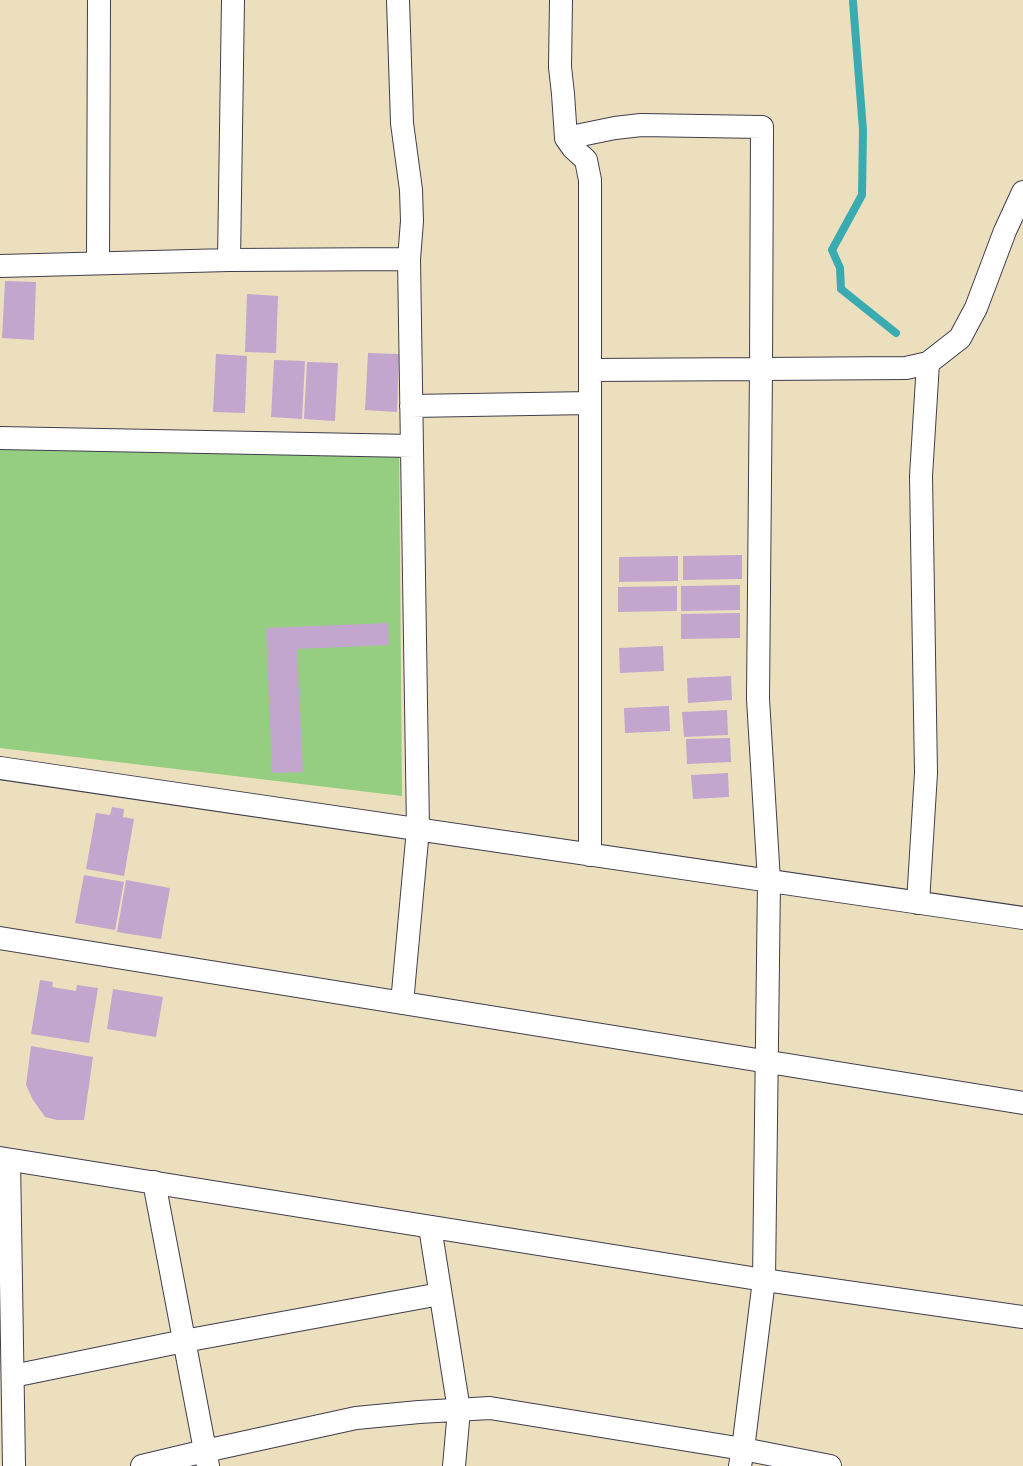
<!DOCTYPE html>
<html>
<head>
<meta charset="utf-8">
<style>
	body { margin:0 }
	canvas { display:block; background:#ecdfbd }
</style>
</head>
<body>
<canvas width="1023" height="1466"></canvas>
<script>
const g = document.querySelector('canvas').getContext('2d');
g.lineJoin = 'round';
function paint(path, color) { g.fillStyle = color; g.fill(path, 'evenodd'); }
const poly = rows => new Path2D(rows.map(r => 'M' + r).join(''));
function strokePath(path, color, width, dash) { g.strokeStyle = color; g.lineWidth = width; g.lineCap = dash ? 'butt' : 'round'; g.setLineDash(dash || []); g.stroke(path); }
const green = poly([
	[399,436,402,796,0,748,0,447]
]);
const stream = poly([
	[853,2,863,130,862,195,832,250,840,268,841,289,896,333]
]);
const building = poly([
	[5,281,36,282,34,340,2,338],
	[247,294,278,296,276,353,245,352],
	[368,353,399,354,397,412,365,410],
	[216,354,247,356,245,413,213,412],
	[274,360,305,361,302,419,271,417],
	[307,362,338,363,335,421,304,419],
	[742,555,742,579,683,580,683,556],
	[678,556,678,581,619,582,619,557],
	[740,585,740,610,681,611,681,586],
	[677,586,677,611,618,612,618,587],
	[740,613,740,638,681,639,681,614],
	[388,623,389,645,297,649,303,772,272,773,266,628],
	[663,646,664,671,620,673,619,648],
	[731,676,732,700,688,703,687,678],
	[669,706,670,731,625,733,624,708],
	[727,710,728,735,684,737,682,712],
	[730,738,731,762,687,764,686,739],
	[728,773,729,797,693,799,691,775],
	[112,807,124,809,123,817,134,819,124,876,86,869,96,813,110,815],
	[84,875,124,882,115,930,75,923],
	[126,880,170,888,161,939,117,932],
	[40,980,53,982,52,987,76,991,77,985,98,988,89,1043,31,1034],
	[113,989,163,997,156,1037,107,1029],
	[31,1046,93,1057,84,1120,57,1120,45,1117,33,1100,26,1085]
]);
const minor = poly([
	[233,0,229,260,409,259,418,829,402,1003],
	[398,0,402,123,411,190,412,221,409,259],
	[561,0,560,67,563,94,566,138,573,148,586,160,590,180,590,855],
	[566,138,615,128,641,125,762,127,761,369,590,370],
	[98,263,99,0],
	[0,266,229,260],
	[411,406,590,403],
	[0,438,412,446],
	[0,768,1023,918],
	[918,903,926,773,921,476,928,363],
	[0,938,1023,1103],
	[154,1182,208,1466],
	[430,1227,459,1410,454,1466],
	[13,1376,184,1341,440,1294],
	[142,1466,205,1451,356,1418,419,1412,490,1408,743,1449,830,1466],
	[740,1466,743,1449,764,1280,769,881,758,699,761,369,906,368,928,363,960,338,976,308,1005,231,1023,192]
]);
const tertiary = poly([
	[0,1158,764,1280,1023,1317],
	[9,1160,14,1466]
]);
paint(green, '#95ce81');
strokePath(stream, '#39abb1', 8);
paint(building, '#c3a6ce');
strokePath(minor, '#403e4e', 24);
strokePath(tertiary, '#403e4e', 24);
strokePath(minor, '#fff', 22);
strokePath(tertiary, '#fff', 22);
</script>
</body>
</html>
